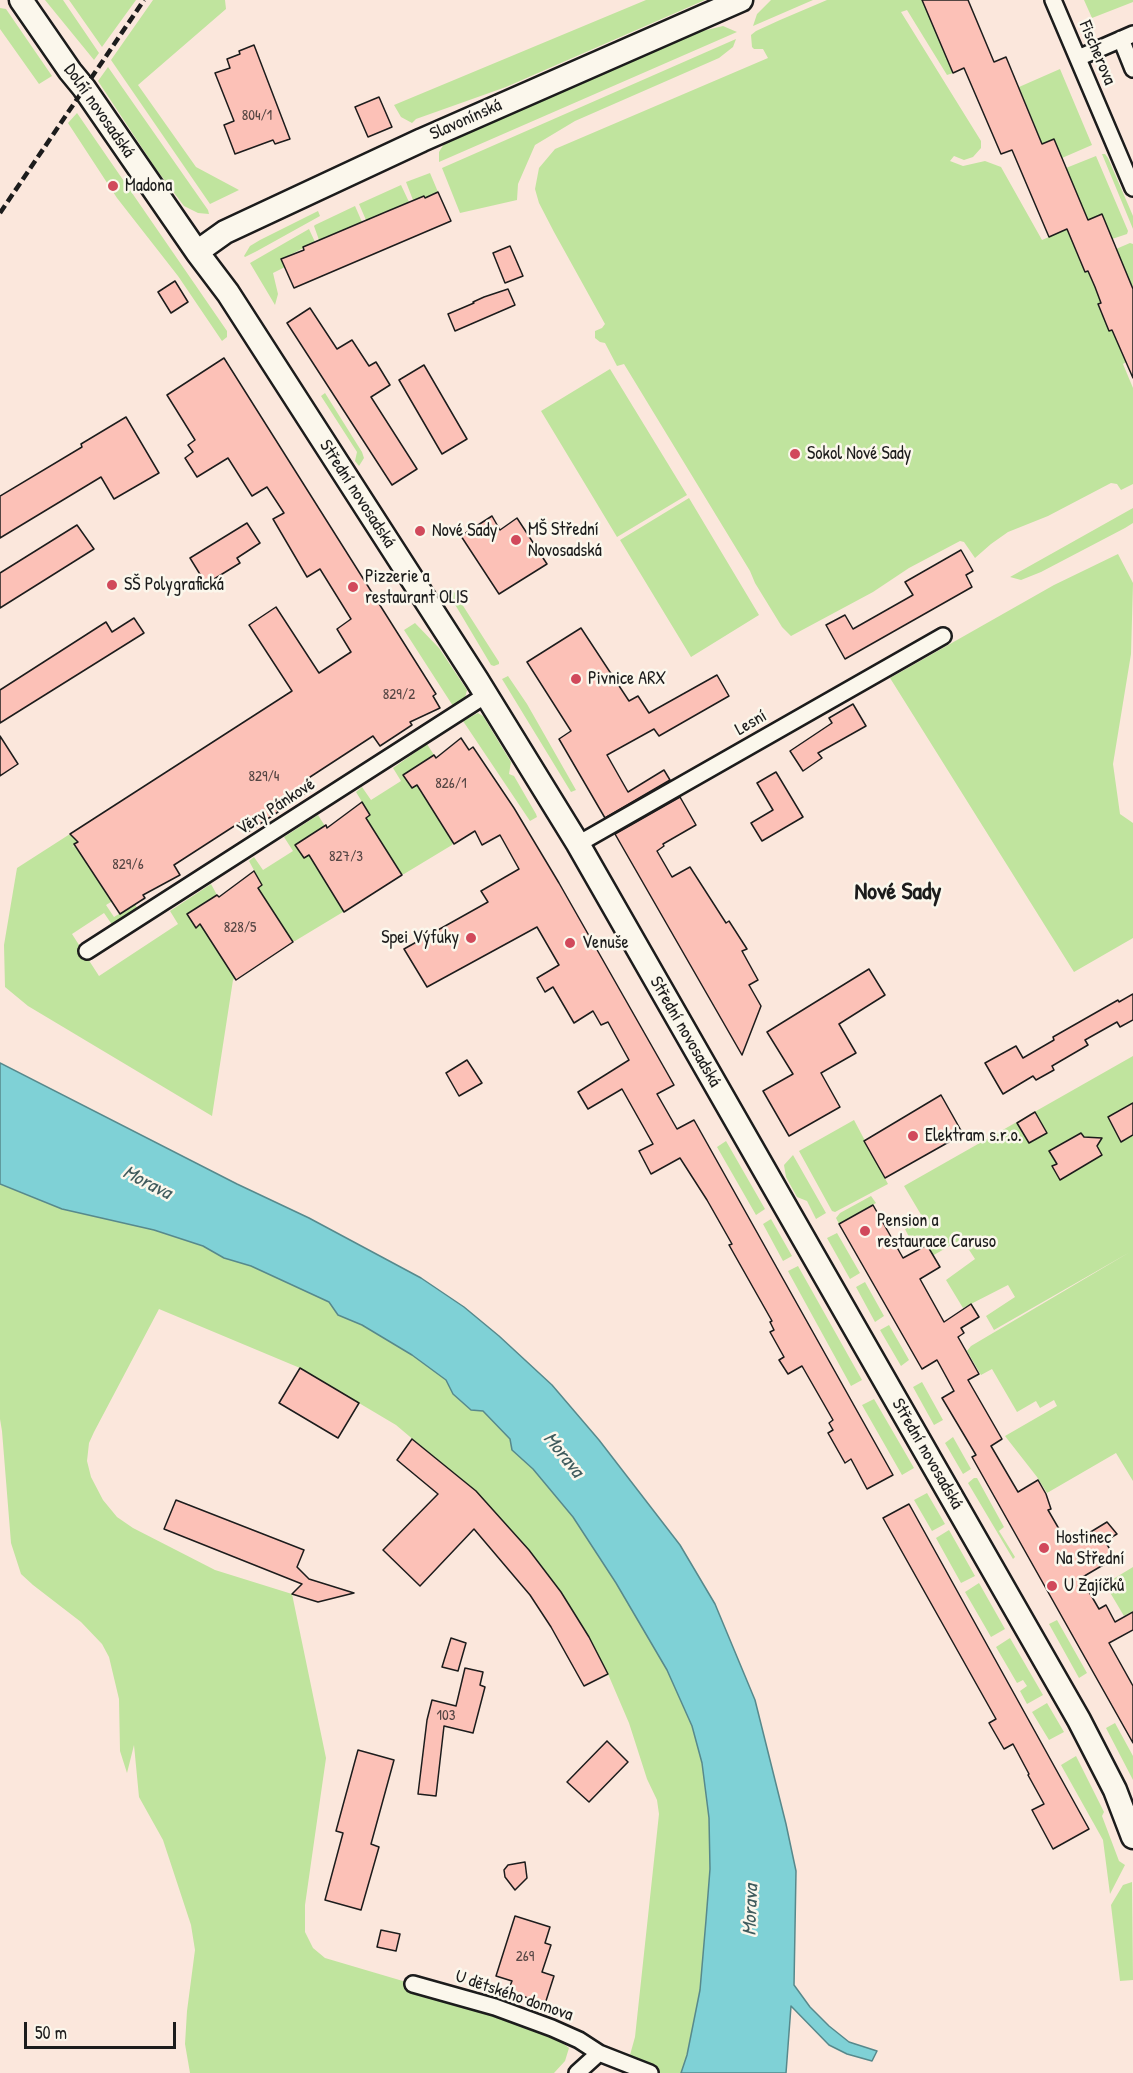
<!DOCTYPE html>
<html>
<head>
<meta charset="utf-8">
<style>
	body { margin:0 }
	#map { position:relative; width:1133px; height:2073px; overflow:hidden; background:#fbe7dc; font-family:"Patrick Hand",sans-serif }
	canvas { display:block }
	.scale { position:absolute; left:24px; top:2022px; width:152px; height:27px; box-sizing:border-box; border:3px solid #1c1c1c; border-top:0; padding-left:8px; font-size:18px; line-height:21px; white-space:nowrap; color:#1c1c1c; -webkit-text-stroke:4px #fbf7ec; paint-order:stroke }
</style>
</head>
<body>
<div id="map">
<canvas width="1133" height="2073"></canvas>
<div class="scale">50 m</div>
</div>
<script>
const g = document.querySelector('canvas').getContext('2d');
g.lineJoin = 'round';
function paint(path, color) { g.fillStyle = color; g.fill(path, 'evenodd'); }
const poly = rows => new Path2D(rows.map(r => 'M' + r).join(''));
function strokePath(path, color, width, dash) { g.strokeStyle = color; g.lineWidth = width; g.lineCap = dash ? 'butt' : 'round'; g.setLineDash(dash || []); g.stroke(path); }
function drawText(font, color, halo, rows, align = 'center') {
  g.font = font + ' "Patrick Hand",sans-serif'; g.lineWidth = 5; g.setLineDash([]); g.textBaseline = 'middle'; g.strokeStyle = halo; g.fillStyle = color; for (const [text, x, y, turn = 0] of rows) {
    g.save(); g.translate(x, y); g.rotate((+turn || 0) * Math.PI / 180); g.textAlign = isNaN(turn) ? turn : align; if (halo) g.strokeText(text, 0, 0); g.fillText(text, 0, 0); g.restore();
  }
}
const green = poly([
	[45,0,63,0,99,53,94,60],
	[69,0,136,0,102,47],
	[153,0,225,0,226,9,138,85,196,167,239,190,210,204,111,60],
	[646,0,705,0,506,87,416,119,412,123,401,117,394,105],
	[771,0,813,0,753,26,757,14],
	[827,0,922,0,953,73,947,75,907,10,901,12,981,141,981,148,973,157,964,160,954,156,950,161,963,166,985,161,1001,167,1042,240,1070,228,1077,245,1074,247,1085,272,1088,271,1095,287,1101,303,1098,305,1109,331,1112,330,1126,362,1123,364,1133,388,1133,484,1121,490,1117,484,1111,483,1048,516,1008,532,991,544,975,558,964,542,960,541,909,568,873,592,791,636,782,627,755,583,750,571,624,364,617,366,605,343,600,342,595,338,595,331,602,328,605,324,554,232,539,203,535,189,539,168,555,149,768,58,763,49,754,49,752,47,751,35,756,31,780,20],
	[1084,0,1133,0,1133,2,1092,18],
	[0,8,6,9,52,76,39,84,0,29],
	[723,26,737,32,439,162,439,152,444,144,473,129,690,34],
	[736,39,733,47,719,58,575,121,535,145,518,184,517,200,460,213,442,168],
	[108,67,208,210,209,214,198,213,184,206,156,169,98,81],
	[1060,69,1092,145,1062,158,1054,139,1039,145,1040,138,1019,87],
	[77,113,227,331,227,337,222,341,178,276,117,198,68,123],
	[1102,154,1105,154,1108,158,1133,216,1133,229],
	[1096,156,1128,231,1127,234,1112,239,1088,220,1066,168],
	[430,173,438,192,425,198,424,196,413,200,406,182],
	[401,185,409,202,366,220,359,204],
	[355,206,362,222,319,240,314,226,315,225],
	[318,211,320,216,257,251,245,257,244,256,250,246,260,240],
	[309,229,315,242,282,259,285,267,273,273,278,294,275,305,250,263],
	[1130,243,1133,244,1133,289,1116,249],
	[610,369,687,495,617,537,541,411],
	[325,393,362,452,364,458,359,466,355,461,357,452,321,396],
	[689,498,759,615,691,657,620,540],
	[1133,508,1133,523,1125,528,1041,572,1021,580,1010,577],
	[1118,554,1133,583,1131,654,1113,764,1120,814,1133,823,1133,938,1074,972,890,678,1054,585],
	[451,587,499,662,499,664,494,666,491,665,447,591],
	[415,623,439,648,467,690,465,698,453,706,404,630],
	[508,676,527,704,576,790,571,792,502,679],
	[478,713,483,716,511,762,509,774,514,776,536,814,537,817,530,821,463,721],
	[427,744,434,755,403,775,412,788,421,782,421,792,428,803,433,801,433,810,453,842,452,845,404,874,401,874,361,821,370,815,356,792,362,787,371,800,401,781,393,768],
	[318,815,325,826,295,845,304,858,313,852,313,862,320,873,325,871,344,910,343,912,295,941,292,941,253,891,262,885,249,861,254,857,263,870,293,851,284,837],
	[70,834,79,841,72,847,75,846,94,875,99,873,103,879,99,883,107,894,111,892,116,899,106,905,114,917,135,904,138,910,113,926,104,913,72,934,99,976,178,924,170,911,211,884,217,895,187,914,196,927,205,922,235,978,233,980,212,1116,28,1006,5,987,4,945,17,868],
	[1133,1056,1133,1481,1116,1453,1047,1493,1037,1477,1005,1436,1057,1406,1054,1400,1040,1408,1036,1401,1017,1412,992,1369,981,1375,967,1351,971,1346,1130,1252,994,1330,986,1316,1015,1297,1008,1285,963,1308,946,1280,975,1259,962,1239,932,1256,920,1249,916,1241,912,1243,905,1229,923,1218,904,1186],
	[854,1120,888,1184,835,1212,832,1211,799,1151],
	[726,1141,765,1209,756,1215,717,1147],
	[793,1155,826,1213,816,1219,807,1201,797,1197,786,1177,784,1165],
	[0,1184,62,1209,154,1230,203,1246,224,1258,251,1266,329,1302,338,1315,362,1325,412,1355,446,1380,453,1394,483,1411,510,1439,512,1450,533,1469,573,1517,616,1583,667,1670,692,1726,702,1763,709,1818,710,1869,706,1920,700,1990,687,2055,681,2073,625,2073,635,2037,659,1814,657,1800,647,1779,629,1723,608,1674,589,1637,561,1592,529,1550,474,1491,396,1425,300,1368,159,1309,94,1432,89,1443,87,1461,91,1477,103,1500,117,1517,133,1528,215,1570,292,1594,326,1758,305,1905,305,1932,313,1948,325,1958,413,1984,555,2037,569,2048,565,2061,554,2073,190,2073,185,2044,187,2011,195,1950,191,1925,163,1840,139,1797,134,1745,127,1773,120,1751,119,1699,109,1657,102,1644,81,1622,33,1585,21,1574,11,1543,2,1431,0,1419],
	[871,1196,876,1203,839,1224,836,1218,840,1213],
	[771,1219,792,1256,783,1261,763,1224],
	[837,1233,860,1273,850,1279,827,1238],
	[798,1266,862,1380,851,1386,789,1273,788,1271],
	[865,1282,884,1316,875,1322,856,1287],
	[889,1325,909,1360,901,1366,880,1330],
	[922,1382,943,1420,934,1425,913,1387],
	[874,1399,914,1468,902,1475,862,1405],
	[953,1437,971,1469,963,1474,945,1443],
	[974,1478,977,1478,1004,1527,999,1531,1015,1557,1013,1559,968,1483],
	[927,1493,945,1524,932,1531,914,1500],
	[949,1530,975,1576,961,1583,936,1538],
	[1133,1567,1133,1611,1124,1616,1105,1584],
	[979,1583,1005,1629,991,1637,965,1592],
	[1057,1620,1087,1673,1079,1678,1049,1624],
	[1010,1638,1043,1695,1027,1704,1020,1691,1027,1686,1023,1680,1017,1683,996,1647],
	[1047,1703,1064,1732,1049,1740,1032,1712],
	[1115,1723,1133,1756,1133,1780,1106,1728],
	[1076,1756,1104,1812,1102,1816,1119,1861,1125,1865,1110,1894,1103,1840,1061,1765],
	[1132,1882,1133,1980,1120,1981,1111,1905,1123,1885]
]);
const water = poly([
	[0,1063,237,1184,309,1218,421,1278,464,1307,499,1336,552,1385,599,1440,680,1545,715,1604,755,1700,786,1824,796,1871,794,1985,810,2007,829,2026,849,2042,877,2051,872,2061,847,2054,829,2045,791,2006,786,2073,681,2073,687,2055,700,1990,706,1920,710,1869,709,1818,702,1763,692,1726,667,1670,616,1583,573,1517,533,1469,512,1450,510,1439,483,1411,471,1410,453,1394,446,1380,412,1355,362,1325,338,1315,329,1302,251,1266,224,1258,203,1246,154,1230,62,1209,0,1184,0,1063]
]);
const building = poly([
	[922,0,968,0,994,62,1006,57,1042,144,1054,139,1088,220,1102,214,1133,289,1133,378,1112,330,1109,331,1098,304,1101,303,1095,287,1088,271,1085,272,1067,229,1049,237,1012,150,1001,154,964,68,953,73,922,0],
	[254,45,290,139,275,144,273,140,235,154,224,125,234,121,215,73,230,68,227,59,240,54,239,51,254,45],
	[379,97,392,127,368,137,355,107,379,97],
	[438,192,451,221,294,288,281,259,304,250,303,247,388,211,424,196,425,198,438,192],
	[510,246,523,276,505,283,493,253,510,246],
	[175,281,188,302,171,313,158,292,175,281],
	[508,289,515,305,455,331,448,314,474,303,473,302,484,297,508,289],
	[310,308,337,349,352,340,369,366,376,362,390,385,371,397,417,469,392,485,287,323,310,308],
	[224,358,436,694,433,696,440,708,410,722,412,725,380,746,373,736,307,779,314,789,276,808,278,812,246,833,239,823,174,865,180,875,143,895,145,898,120,914,74,844,78,842,70,834,292,691,249,625,276,607,319,673,351,652,337,629,351,619,320,569,307,577,273,519,284,513,267,487,252,496,228,458,197,477,185,458,193,452,188,445,195,440,167,395,224,358],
	[424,365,467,439,442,454,399,380,424,365],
	[126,417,159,473,114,499,101,477,0,538,0,496,82,447,81,444,126,417],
	[492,516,500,530,517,518,547,564,499,594,461,536,492,516],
	[247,523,260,543,237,558,240,563,206,584,190,558,247,523],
	[77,525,94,549,0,608,0,573,77,525],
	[961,550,973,571,966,575,972,587,845,659,826,625,845,615,853,629,913,595,905,582,961,550],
	[134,618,144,633,0,723,0,690,106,622,112,632,134,618],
	[581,628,629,701,638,696,649,713,717,675,729,696,659,736,654,729,607,755,628,792,664,770,670,780,605,818,559,739,571,731,527,662,581,628],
	[853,704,866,726,818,753,822,758,803,771,790,751,832,723,829,718,853,704],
	[0,736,18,764,0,776,0,736],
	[461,738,469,750,473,747,514,808,559,883,674,1085,657,1094,677,1129,694,1120,893,1475,867,1489,851,1459,845,1463,828,1433,833,1430,829,1423,833,1420,802,1366,788,1374,779,1360,784,1357,770,1332,774,1330,770,1322,772,1321,729,1245,732,1244,707,1200,680,1158,651,1174,639,1151,653,1144,622,1089,588,1109,578,1092,629,1060,608,1022,601,1025,593,1011,574,1023,553,987,545,992,537,978,559,965,537,927,427,987,404,949,488,902,481,891,519,869,500,835,482,845,475,831,454,844,417,785,412,788,403,775,434,755,436,758,461,738],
	[776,772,803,817,762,841,751,823,773,810,757,783,776,772],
	[680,797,696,825,663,844,664,846,657,851,672,877,690,867,726,923,729,921,747,949,742,951,758,980,749,985,761,1006,742,1055,615,834,680,797],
	[362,802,370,815,366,818,402,875,344,912,309,855,304,858,295,845,326,825,327,828,362,802],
	[254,871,262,885,258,888,293,942,236,980,200,924,196,928,187,914,217,895,219,897,254,871],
	[869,969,885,995,839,1024,856,1053,821,1073,840,1107,789,1136,763,1091,793,1074,767,1032,869,969],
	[1133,994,1133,1020,1120,1027,1117,1022,1085,1040,1088,1045,1052,1066,1054,1070,1036,1080,1033,1076,1003,1094,985,1063,1016,1046,1023,1058,1054,1040,1053,1037,1118,1000,1119,1002,1133,994],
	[467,1060,482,1083,459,1096,446,1073,467,1060],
	[941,1095,963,1134,885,1178,864,1141,941,1095],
	[1133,1103,1133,1135,1121,1142,1108,1117,1133,1103],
	[1035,1112,1047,1133,1029,1143,1017,1123,1035,1112],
	[1081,1133,1084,1137,1102,1138,1097,1146,1102,1155,1060,1180,1052,1166,1057,1164,1049,1151,1081,1133],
	[873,1205,903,1258,927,1245,940,1267,920,1279,944,1322,971,1304,979,1317,961,1328,964,1333,958,1337,979,1374,968,1380,1002,1439,991,1446,1018,1492,1038,1480,1046,1494,1051,1509,1048,1510,1066,1541,1082,1532,1084,1536,1107,1522,1117,1534,1105,1541,1115,1558,1081,1578,1099,1609,1106,1605,1115,1622,1133,1612,1133,1630,1109,1643,1133,1686,1133,1743,972,1457,976,1455,942,1398,954,1391,937,1360,922,1369,839,1224,873,1205],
	[300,1368,359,1403,338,1438,279,1403,300,1368],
	[412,1439,476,1491,529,1550,561,1592,589,1637,608,1674,584,1686,551,1627,530,1595,474,1529,420,1586,383,1550,438,1494,397,1460,412,1439],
	[176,1500,304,1550,297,1567,309,1579,354,1593,318,1602,292,1594,302,1584,164,1529,176,1500],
	[909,1504,1089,1829,1053,1849,1032,1810,1044,1804,1028,1775,1029,1774,1013,1744,1004,1749,989,1723,996,1719,883,1518,909,1504],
	[451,1638,466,1643,458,1671,442,1667,451,1638],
	[465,1668,483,1672,480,1685,485,1687,473,1733,444,1726,436,1796,418,1794,427,1720,432,1700,456,1706,465,1668],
	[607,1741,628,1762,589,1802,567,1782,607,1741],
	[358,1750,394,1760,371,1844,379,1847,361,1910,325,1900,343,1833,336,1831,358,1750],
	[525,1862,527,1878,515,1890,505,1877,504,1870,508,1865,525,1862],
	[515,1916,550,1927,545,1943,551,1945,542,1972,554,1976,545,2004,508,1991,512,1981,496,1976,515,1916],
	[381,1930,400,1934,396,1951,377,1947,381,1930]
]);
const minor = poly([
	[1053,0,1133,188],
	[1121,39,1133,69],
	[1078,58,1133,34],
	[578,844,943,636],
	[87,951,486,695],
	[413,1984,495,2007,552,2028,579,2040,599,2053,650,2073],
	[577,2073,599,2053]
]);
const secondary = poly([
	[21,0,70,71,84,88,197,252,228,293,477,680,578,844,1079,1720,1115,1790,1133,1837],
	[197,252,225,232,422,140,741,0]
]);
const rail = poly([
	[0,213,144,0]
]);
const markers = [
	[113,186,6,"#d1495b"],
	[795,454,6,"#d1495b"],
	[420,531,6,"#d1495b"],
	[516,540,6,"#d1495b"],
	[112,585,6,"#d1495b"],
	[353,587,6,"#d1495b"],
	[576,679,6,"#d1495b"],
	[471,938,6,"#d1495b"],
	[570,943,6,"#d1495b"],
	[913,1136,6,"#d1495b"],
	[865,1231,6,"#d1495b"],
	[1044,1548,6,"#d1495b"],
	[1052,1586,6,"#d1495b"]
];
const numberNames = [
	["804/1",257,116],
	["829/2",399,695],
	["829/4",264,777],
	["826/1",451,784],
	["827/3",346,857],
	["829/6",128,865],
	["828/5",240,928],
	["103",446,1716],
	["269",525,1957]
];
const streetNames = [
	["Fischerova",1097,53,67],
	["Dolní novosadská",99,111,55],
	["Slavonínská",466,120,-24],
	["Střední novosadská",357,494,57],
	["Lesní",751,723,-30],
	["Věry Pánkové",276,807,-33],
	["Střední novosadská",685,1032,60],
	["Střední novosadská",927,1454,60],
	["U dětského domova",514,1996,19]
];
const poiNames = [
	["Madona",125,186],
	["Sokol Nové Sady",807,454],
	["MŠ Střední",528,530],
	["Novosadská",528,551],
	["Nové Sady",432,531],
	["Pizzerie a",365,577],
	["restaurant OLIS",365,598],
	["SŠ Polygrafická",124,585],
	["Pivnice ARX",588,679],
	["Spei Výfuky",459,938,"right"],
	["Venuše",582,943],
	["Elektram s.r.o.",925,1136],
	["Pension a",877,1221],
	["restaurace Caruso",877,1242],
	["Hostinec",1056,1538],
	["Na Střední",1056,1559],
	["U Zajíčků",1064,1586]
];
const waterNames = [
	["Morava",147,1183,27],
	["Morava",563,1455,51],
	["Morava",751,1910,-88]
];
const districtNames = [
	["Nové Sady",898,893]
];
paint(green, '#c0e49e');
paint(water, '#7fd1d6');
strokePath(water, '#57898c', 1.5);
paint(building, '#fcc1b7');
strokePath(building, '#1c1c1c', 1.5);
strokePath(minor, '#1c1c1c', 20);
strokePath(secondary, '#1c1c1c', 27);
strokePath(minor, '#fbf7ec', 15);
strokePath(secondary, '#fbf7ec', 22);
strokePath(rail, '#1c1c1c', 4.5, [9, 4.5]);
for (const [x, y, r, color] of markers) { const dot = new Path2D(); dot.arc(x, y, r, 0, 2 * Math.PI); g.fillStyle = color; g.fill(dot); strokePath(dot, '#fbf7ec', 2); }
drawText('15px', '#544543', null, numberNames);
drawText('18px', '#1c1c1c', '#fbf7ec', streetNames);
drawText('18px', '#1c1c1c', '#fbf7ec', poiNames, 'left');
drawText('italic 20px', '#3f5b5d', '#fbf7ec', waterNames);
drawText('bold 24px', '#1c1c1c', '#fbf7ec', districtNames);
</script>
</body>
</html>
